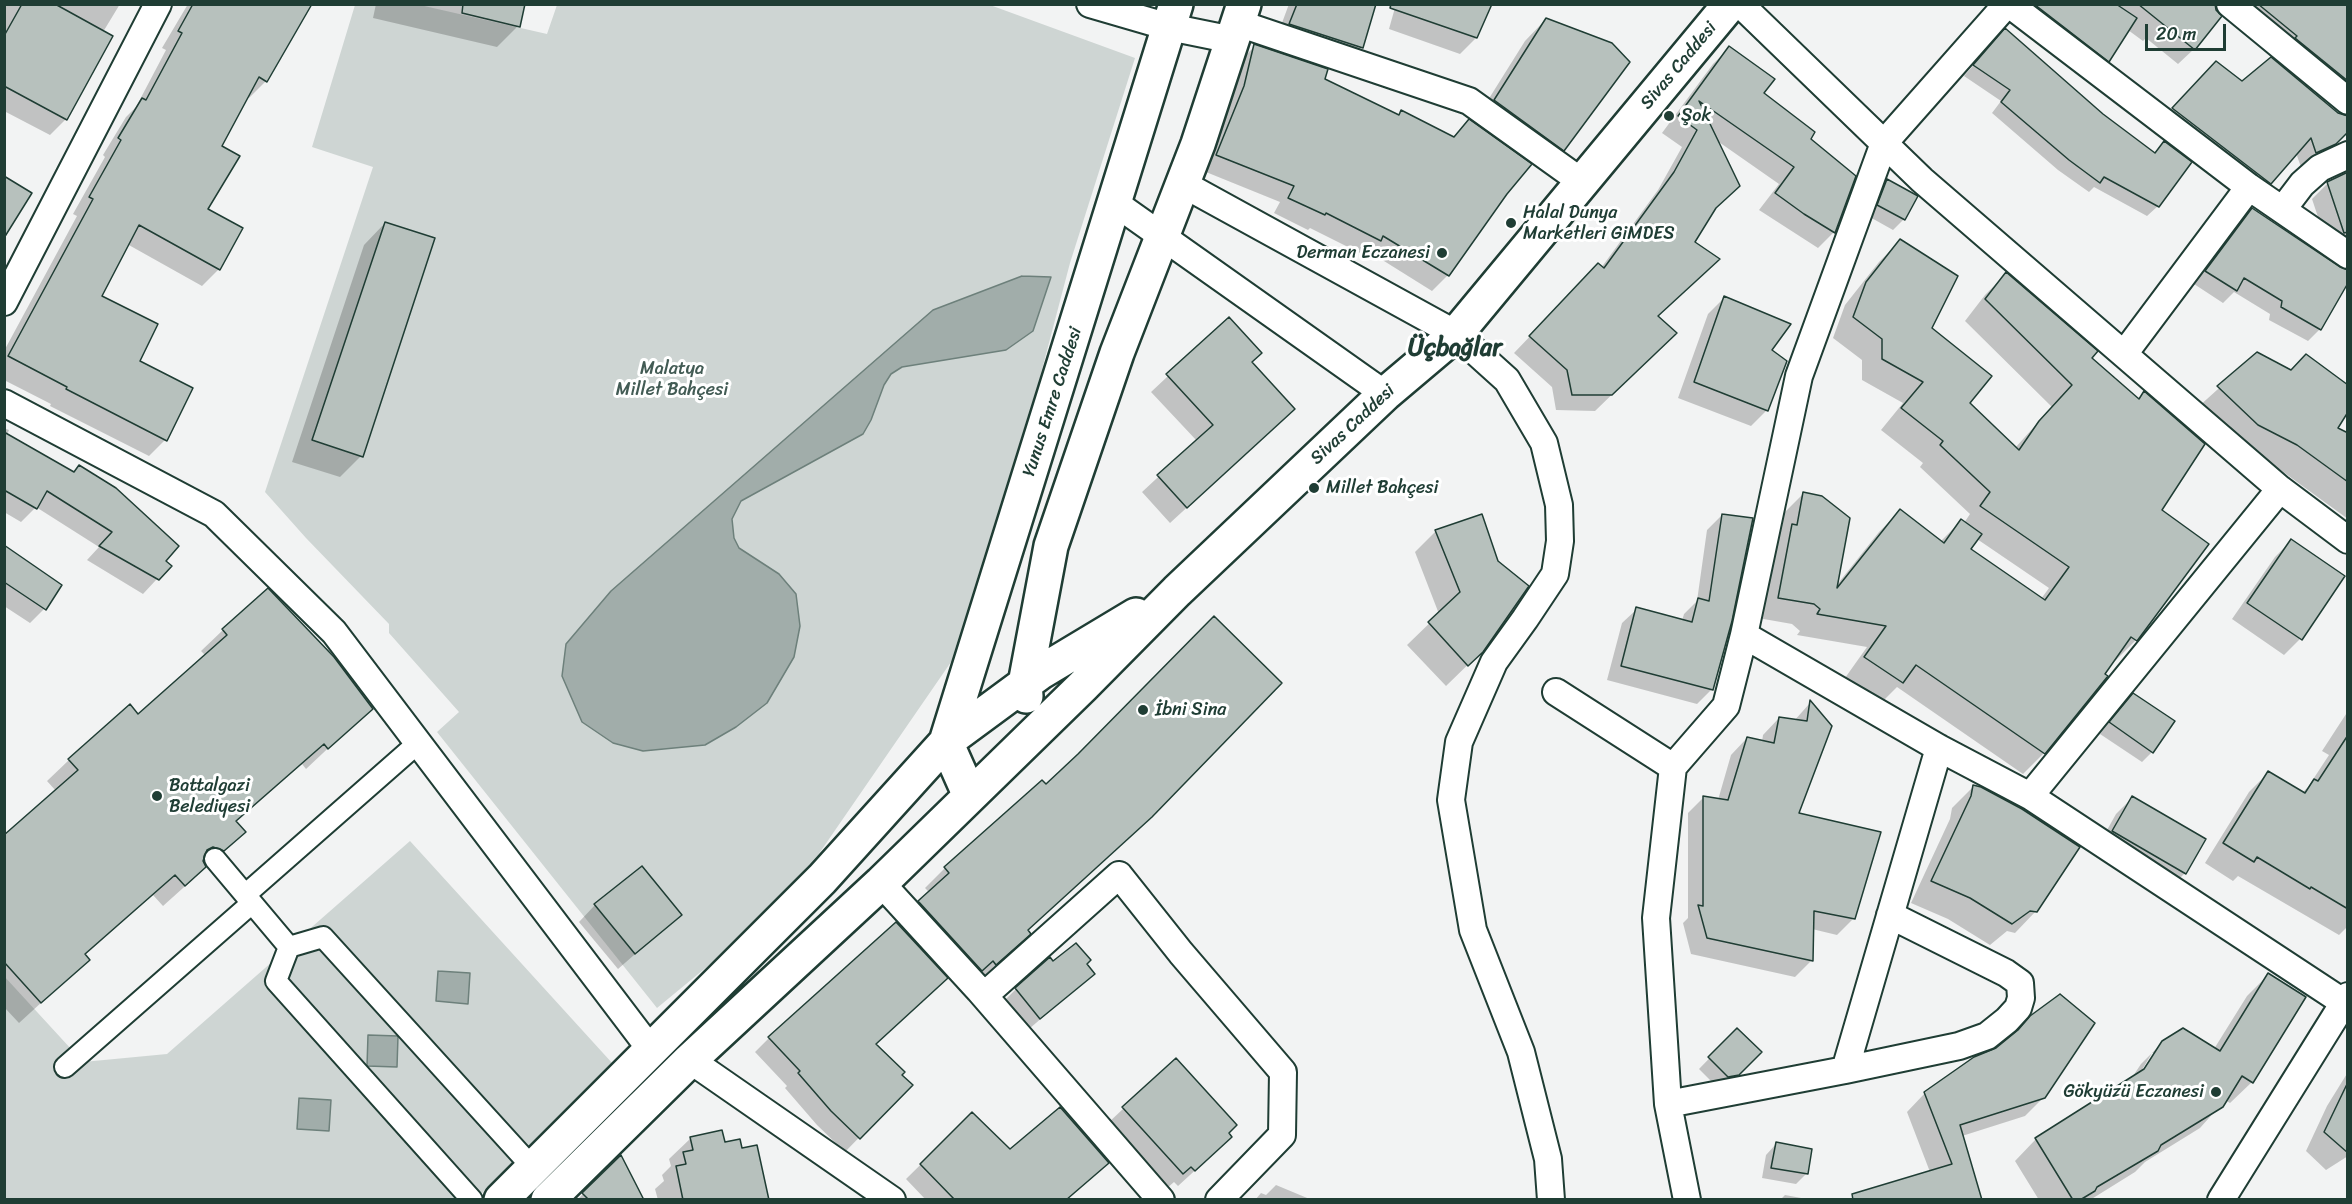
<!DOCTYPE html>
<html>
<head>
<meta charset="utf-8">
<style>
	body { margin:0 }
	#map { position:relative; width:2352px; height:1204px; overflow:hidden; background:#f2f3f3; font-family:Sriracha,sans-serif }
	canvas { display:block }
	.frame { position:absolute; inset:0; border:6px solid #1f3d34; pointer-events:none }
	.scale { position:absolute; left:2145px; top:24px; width:81px; height:27px; box-sizing:border-box; border:3px solid #1f3d34; border-top:0; padding-left:8px; font-size:18px; line-height:21px; white-space:nowrap; color:#1f3d34; -webkit-text-stroke:4px #fff; paint-order:stroke }
</style>
</head>
<body>
<div id="map">
<canvas width="2352" height="1204"></canvas>
<div class="frame"></div>
<div class="scale">20 m</div>
</div>
<script>
const g = document.querySelector('canvas').getContext('2d');
g.lineJoin = 'round';
function paint(path, color) { g.fillStyle = color; g.fill(path, 'evenodd'); }
const poly = rows => new Path2D(rows.map(r => 'M' + r).join(''));
function strokePath(path, color, width, dash) { g.strokeStyle = color; g.lineWidth = width; g.lineCap = dash ? 'butt' : 'round'; g.setLineDash(dash || []); g.stroke(path); }
function drawText(font, color, halo, rows, align = 'center') {
  g.font = font + ' Sriracha,sans-serif'; g.lineWidth = 6; g.setLineDash([]); g.textBaseline = 'middle'; g.strokeStyle = halo; g.fillStyle = color; for (const [text, x, y, turn = 0] of rows) {
    g.save(); g.translate(x, y); g.rotate((+turn || 0) * Math.PI / 180); g.textAlign = isNaN(turn) ? turn : align; if (halo) g.strokeText(text, 0, 0); g.fillText(text, 0, 0); g.restore();
  }
}
const green = poly([
	[355,5,420,5,547,34,557,5,990,5,1135,58,1070,263,1040,377,951,662,818,855,743,937,657,1008,437,732,459,712,389,633,389,624,306,538,265,492,373,167,312,147],
	[410,841,613,1064,476,1199,5,1199,4,976,83,1062,167,1054]
]);
const water = poly([
	[1022,276,1051,277,1033,331,1006,350,902,367,891,374,884,385,871,420,863,434,741,501,732,519,734,538,739,548,779,574,796,594,800,626,794,657,767,703,736,727,705,745,643,751,613,743,582,722,562,676,566,644,611,591,933,310,1022,276],
	[438,971,470,973,468,1004,436,1001,438,971],
	[368,1035,398,1036,397,1067,367,1066,368,1035],
	[299,1098,331,1100,329,1131,297,1129,299,1098]
]);
const shadow = poly([
	[4,4,120,4,103,32,66,119,50,135,4,111],
	[188,4,310,4,266,81,249,98,247,96,220,146,206,209,219,269,202,286,127,244,100,297,138,362,165,440,149,456,50,406,51,404,4,380,4,351,77,216,73,214,105,157,103,155,126,117,136,107,166,50,162,48],
	[376,4,524,4,518,26,497,47,373,18],
	[1289,4,1367,4,1362,47,1347,62,1276,39],
	[1396,4,1476,38,1460,54,1389,29],
	[2014,4,2214,4,2194,49,2178,64,2146,38,2143,41,2128,30,2108,61,2093,76],
	[2217,4,2348,4,2348,115,2347,111,2224,8],
	[1546,19,1563,150,1542,171,1531,163,1506,193,1448,275,1432,291,1368,251,1364,255,1310,228,1308,230,1274,213,1280,202,1201,170,1239,62,1255,46,1398,116,1401,112,1452,138,1469,121,1473,124,1525,41],
	[1994,42,2103,115,2153,154,2164,143,2158,206,2147,216,2094,187,2089,192,2058,170,1992,113,2001,101,1964,76],
	[1729,48,1762,93,1809,140,1834,232,1818,248,1759,210,1779,184,1716,140,1713,210,1693,242,1656,317,1659,349,1595,411,1556,410,1552,387,1514,353,1582,282,1601,268,1658,190,1682,147,1662,133,1713,64],
	[2201,78,2242,83,2338,114,2348,130,2319,159,2301,167,2296,153,2255,198,2158,124],
	[2348,173,2348,238,2319,220,2312,199,2329,182],
	[1887,181,1904,219,1893,230,1868,216,1877,191],
	[2253,209,2320,329,2308,341,2269,320,2270,314,2234,292,2223,303,2194,284,2240,222],
	[385,223,361,456,340,477,292,462,364,245],
	[1900,241,1931,328,1968,403,2015,448,2052,407,1965,321,1985,295,2006,274,2090,358,2137,400,2144,393,2160,510,2136,640,2115,661,2113,660,2044,753,2023,774,1897,687,1881,703,1845,678,1867,647,1797,635,1800,631,1792,624,1758,618,1771,547,1778,540,1782,515,1803,494,1836,586,1879,532,1900,511,1940,542,1961,521,1964,523,1970,514,1920,467,1923,463,1881,430,1903,403,1862,380,1862,360,1833,338,1845,305,1879,262],
	[1977,539,2049,588,2041,599,1969,550],
	[1724,298,1770,350,1767,410,1751,426,1678,398,1708,314],
	[1229,319,1277,425,1170,523,1142,492,1197,441,1151,392],
	[2258,353,2336,428,2348,435,2348,519,2275,466,2237,446,2197,408],
	[4,428,9,430,7,435,72,473,79,467,169,566,143,594,87,560,99,547,36,507,21,522,4,512],
	[1722,515,1712,689,1697,704,1607,680,1622,623,1637,609,1682,621,1684,614,1697,601,1707,530],
	[1436,531,1497,562,1482,651,1446,686,1407,645,1439,614,1415,552],
	[2291,541,2300,639,2284,655,2232,619,2275,557],
	[4,547,60,585,44,609,30,623,4,606],
	[223,630,371,708,306,769,302,764,235,823,243,832,222,853,163,906,153,895,84,956,88,960,19,1023,4,1007,4,837,56,791,47,781,69,760,129,706,137,716,206,656,201,651],
	[1810,703,1797,814,1854,918,1837,935,1812,929,1811,961,1795,977,1691,954,1683,923,1688,918,1688,813,1704,797,1718,800,1731,755,1747,738,1762,742,1763,735,1779,718,1794,721],
	[2123,705,2152,752,2142,762,2100,734],
	[2348,711,2348,926,2339,935,2238,876,2233,881,2205,863,2249,792,2268,773,2302,793,2308,787,2329,755,2322,751],
	[1042,782,1045,786,1026,931,1009,953,976,983,899,922,930,893,925,888,945,868],
	[1973,787,2036,911,2015,933,2007,931,1990,945,1948,919,1911,903,1950,819,1952,808],
	[2132,798,2185,873,2169,889,2097,848,2116,814],
	[595,905,680,915,618,969,579,922],
	[1053,963,1085,964,1093,974,1029,1029,1005,1000,1016,989],
	[2268,975,2304,997,2252,1082,2230,1103,2225,1100,2200,1128,2145,1162,2135,1172,2090,1200,2039,1200,2015,1161,2036,1139,2131,1079,2141,1064,2163,1042,2214,1049,2247,996],
	[2152,1053,2156,1053,2142,1076,2139,1075],
	[1737,1030,1760,1052,1726,1085,1717,1087,1699,1069],
	[769,1038,875,1044,910,1085,845,1152,817,1125,785,1088,787,1086,755,1052],
	[1175,1060,1227,1134,1214,1153,1178,1186,1174,1182,1166,1189,1107,1124],
	[2348,1072,2348,1156,2326,1170,2306,1151,2327,1106],
	[1925,1093,2044,1097,2025,1116,1962,1136,1980,1200,1930,1172,1907,1112],
	[972,1114,1010,1151,1066,1200,926,1200,906,1179],
	[691,1138,724,1144,741,1150,767,1200,658,1200,655,1189,664,1181,662,1175,671,1166,669,1159],
	[1776,1144,1806,1174,1796,1184,1762,1178,1766,1155],
	[1276,1185,1312,1200,1255,1200,1261,1193,1266,1195],
	[583,1194,643,1200,577,1200],
	[1785,1195,1812,1200,1780,1200]
]);
const building = poly([
	[22,4,55,4,113,36,67,120,4,86,4,36,22,4],
	[193,4,312,4,267,82,259,77,222,146,240,156,208,209,243,228,220,270,139,225,102,296,158,324,140,361,193,388,167,441,66,389,67,387,8,356,93,199,89,197,121,140,118,138,142,98,146,100,182,33,178,31,193,4],
	[463,4,525,4,520,27,462,13,463,4],
	[1297,4,1376,4,1363,48,1289,24,1297,4],
	[1391,4,1492,4,1477,38,1390,8,1391,4],
	[2034,4,2116,4,2137,18,2109,62,2034,4],
	[2138,4,2215,4,2216,10,2222,16,2195,50,2138,4],
	[2258,4,2348,4,2348,81,2295,38,2297,36,2258,4],
	[1546,18,1612,43,1630,62,1564,151,1494,100,1546,18],
	[2005,28,2103,114,2155,153,2164,141,2192,162,2159,207,2104,177,2100,183,2069,160,2001,102,2010,90,1973,65,2005,28],
	[1254,44,1328,69,1325,79,1399,115,1401,110,1454,137,1469,119,1532,164,1507,194,1449,276,1383,236,1381,241,1326,213,1325,215,1288,198,1294,186,1216,155,1244,86,1254,44],
	[1729,46,1775,79,1764,93,1815,132,1811,139,1856,176,1835,233,1804,214,1775,193,1794,167,1699,101,1740,186,1716,208,1695,242,1720,259,1658,316,1677,333,1612,395,1572,395,1567,370,1529,336,1598,263,1604,268,1674,172,1697,130,1678,116,1729,46],
	[2271,57,2338,113,2348,116,2348,132,2336,144,2316,153,2311,138,2271,184,2172,108,2216,61,2242,81,2271,57],
	[2348,172,2348,232,2344,233,2327,182,2348,172],
	[4,176,32,193,4,238,4,176],
	[1887,179,1918,196,1905,220,1877,205,1887,179],
	[2252,208,2340,267,2348,270,2348,283,2321,330,2281,307,2282,301,2244,278,2237,291,2205,271,2252,208],
	[385,222,435,238,363,457,312,440,385,222],
	[1900,239,1958,276,1932,328,1992,376,1970,403,2019,450,2039,421,2072,385,1985,299,2006,272,2098,351,2092,358,2139,399,2144,391,2205,444,2162,510,2209,544,2137,641,2131,637,2105,674,2108,676,2045,754,1916,665,1903,683,1864,657,1886,626,1817,614,1820,609,1814,604,1778,598,1792,524,1797,525,1803,492,1822,496,1850,518,1837,588,1900,509,1944,543,1961,519,1982,534,1971,549,2045,600,2069,567,1980,506,1990,492,1940,445,1943,441,1901,408,1923,382,1882,359,1882,339,1853,317,1866,282,1900,239],
	[1724,296,1791,324,1772,350,1787,361,1768,411,1694,382,1724,296],
	[1229,317,1262,353,1252,362,1295,409,1187,508,1157,475,1213,425,1166,374,1229,317],
	[2257,352,2291,370,2306,354,2348,385,2348,412,2338,428,2348,433,2348,482,2297,445,2258,425,2217,386,2257,352],
	[4,432,74,472,79,465,116,488,179,546,166,561,172,566,159,580,99,546,112,532,47,491,37,509,4,490,4,432],
	[1482,514,1498,561,1529,586,1483,652,1468,666,1428,622,1460,592,1435,530,1482,514],
	[1722,514,1753,518,1732,621,1713,690,1621,666,1636,607,1692,622,1698,598,1709,601,1722,514],
	[2291,539,2345,576,2302,640,2247,603,2291,539],
	[4,545,62,585,46,610,4,582,4,545],
	[268,588,334,657,373,709,328,749,324,744,236,821,246,832,224,851,213,847,207,850,203,861,206,867,185,886,175,875,85,954,90,960,41,1003,4,962,4,835,78,770,68,759,130,704,138,714,227,635,222,629,268,588],
	[1214,616,1282,683,1152,817,1028,930,1031,934,996,965,993,961,982,971,918,901,949,873,944,867,1042,780,1046,784,1078,754,1214,616],
	[2133,693,2175,721,2153,753,2109,722,2133,693],
	[1810,700,1832,726,1799,813,1881,832,1855,919,1814,911,1813,961,1707,938,1698,905,1703,906,1703,796,1728,800,1747,737,1774,743,1779,717,1807,721,1810,700],
	[2348,735,2348,909,2311,887,2310,889,2257,857,2254,862,2223,843,2268,771,2305,793,2314,779,2318,781,2348,735],
	[1973,785,1981,787,2022,809,2080,847,2037,912,2030,911,2012,924,1970,898,1931,881,1971,796,1973,785],
	[2132,796,2206,839,2186,874,2112,831,2132,796],
	[642,866,682,915,635,954,594,904,642,866],
	[896,922,948,978,876,1044,905,1072,902,1075,913,1085,860,1139,831,1111,798,1073,800,1071,768,1037,896,922],
	[1076,943,1091,960,1087,964,1095,974,1040,1019,1015,988,1050,957,1053,961,1076,943],
	[2268,973,2306,997,2253,1083,2242,1076,2223,1107,2161,1145,2158,1151,2097,1187,2095,1191,2080,1200,2073,1200,2035,1138,2144,1069,2162,1041,2183,1028,2220,1051,2268,973],
	[2060,994,2095,1023,2045,1098,1960,1125,1982,1200,1853,1200,1852,1194,1952,1164,1924,1092,1974,1057,1996,1048,2018,1030,2030,1016,2060,994],
	[1737,1028,1762,1052,1739,1075,1728,1077,1708,1057,1737,1028],
	[1176,1058,1237,1125,1229,1133,1232,1137,1195,1171,1191,1167,1183,1174,1122,1107,1176,1058],
	[2348,1082,2348,1153,2324,1132,2348,1082],
	[1060,1107,1109,1163,1066,1200,955,1200,920,1164,972,1112,1010,1149,1060,1107],
	[722,1130,725,1142,740,1139,742,1148,757,1145,769,1200,683,1200,676,1166,686,1164,683,1152,693,1150,690,1137,722,1130],
	[1776,1142,1812,1149,1808,1174,1771,1168,1776,1142],
	[621,1155,644,1200,589,1200,582,1193,621,1155]
]);
const pedestrian = poly([
	[215,859,289,947],
	[245,895,418,743],
	[289,947,323,937,533,1168],
	[289,947,276,981,472,1200],
	[65,1067,252,903]
]);
const minor = poly([
	[1090,4,1169,27,1233,40],
	[1740,4,1922,180,2280,489,2348,540],
	[2009,4,2249,187,2348,255],
	[2230,4,2348,101],
	[1238,23,1469,101,1582,182],
	[1183,184,1456,334,1507,380,1544,443,1559,505,1560,541,1555,574,1525,619,1494,662,1459,742,1451,800,1473,930,1521,1052,1548,1159,1551,1200],
	[1115,203,1385,394],
	[2283,209,2302,184,2320,168,2348,155],
	[4,302,158,4],
	[2124,354,2249,187],
	[4,403,214,514,334,632,651,1050],
	[1744,635,1939,748,2030,796,2343,1002],
	[1556,692,1673,767],
	[2030,796,2280,489],
	[881,883,979,990,987,993,1119,875,1181,953,1283,1072,1282,1135,1219,1200],
	[979,990,1161,1200],
	[690,1060,892,1200],
	[1845,1070,1959,1046,1987,1036,2007,1020,2018,1008,2021,998,2020,983,2006,973,1890,915],
	[1668,1104,1845,1070,1939,748],
	[1687,1200,1668,1104,1656,918,1673,767,1726,706,1744,635,1799,376,1884,143,2007,4],
	[2221,1200,2348,996]
]);
const secondary = poly([
	[1026,696,1025,684,1051,546,1117,353,1198,144,1244,4],
	[970,796,946,742,1176,4],
	[501,1200,822,879,946,742,1041,672,1136,615],
	[548,1200,690,1060,881,883,1083,686,1177,591,1385,394,1456,334,1730,4]
]);
const markers = [
	[1669,116,6,"#1f3d34"],
	[1511,223,6,"#1f3d34"],
	[1442,253,6,"#1f3d34"],
	[1314,488,6,"#1f3d34"],
	[1143,710,6,"#1f3d34"],
	[157,796,6,"#1f3d34"],
	[2216,1092,6,"#1f3d34"]
];
const streetNames = [
	["Sivas Caddesi",1679,66,-50],
	["Yunus Emre Caddesi",1053,402,-72],
	["Sivas Caddesi",1353,425,-43]
];
const poiNames = [
	["Şok",1681,116],
	["Halal Dunya",1523,213],
	["Marketleri GiMDES",1523,234],
	["Derman Eczanesi",1430,253,"right"],
	["Millet Bahçesi",1326,488],
	["İbni Sina",1155,710],
	["Battalgazi",169,786],
	["Belediyesi",169,807],
	["Gökyüzü Eczanesi",2204,1092,"right"]
];
const parkNames = [
	["Malatya",672,369],
	["Millet Bahçesi",672,390]
];
const districtNames = [
	["Üçbağlar",1455,349]
];
paint(green, '#ced5d3');
paint(water, '#a1adaa');
strokePath(water, '#6d807b', 1.5);
paint(shadow, '#0003');
paint(building, '#b7c1bd');
strokePath(building, '#1f3d34', 1.5);
strokePath(pedestrian, '#1f3d34', 24);
strokePath(minor, '#1f3d34', 30);
strokePath(secondary, '#1f3d34', 38);
strokePath(pedestrian, '#fff', 20);
strokePath(minor, '#fff', 26);
strokePath(secondary, '#fff', 33);
for (const [x, y, r, color] of markers) { const dot = new Path2D(); dot.arc(x, y, r, 0, 2 * Math.PI); g.fillStyle = color; g.fill(dot); strokePath(dot, '#fff', 2); }
drawText('18px', '#1f3d34', '#fff', streetNames);
drawText('18px', '#1f3d34', '#fff', poiNames, 'left');
drawText('18px', '#425b54', '#fff', parkNames);
drawText('bold 24px', '#1f3d34', '#fff', districtNames);
</script>
</body>
</html>
